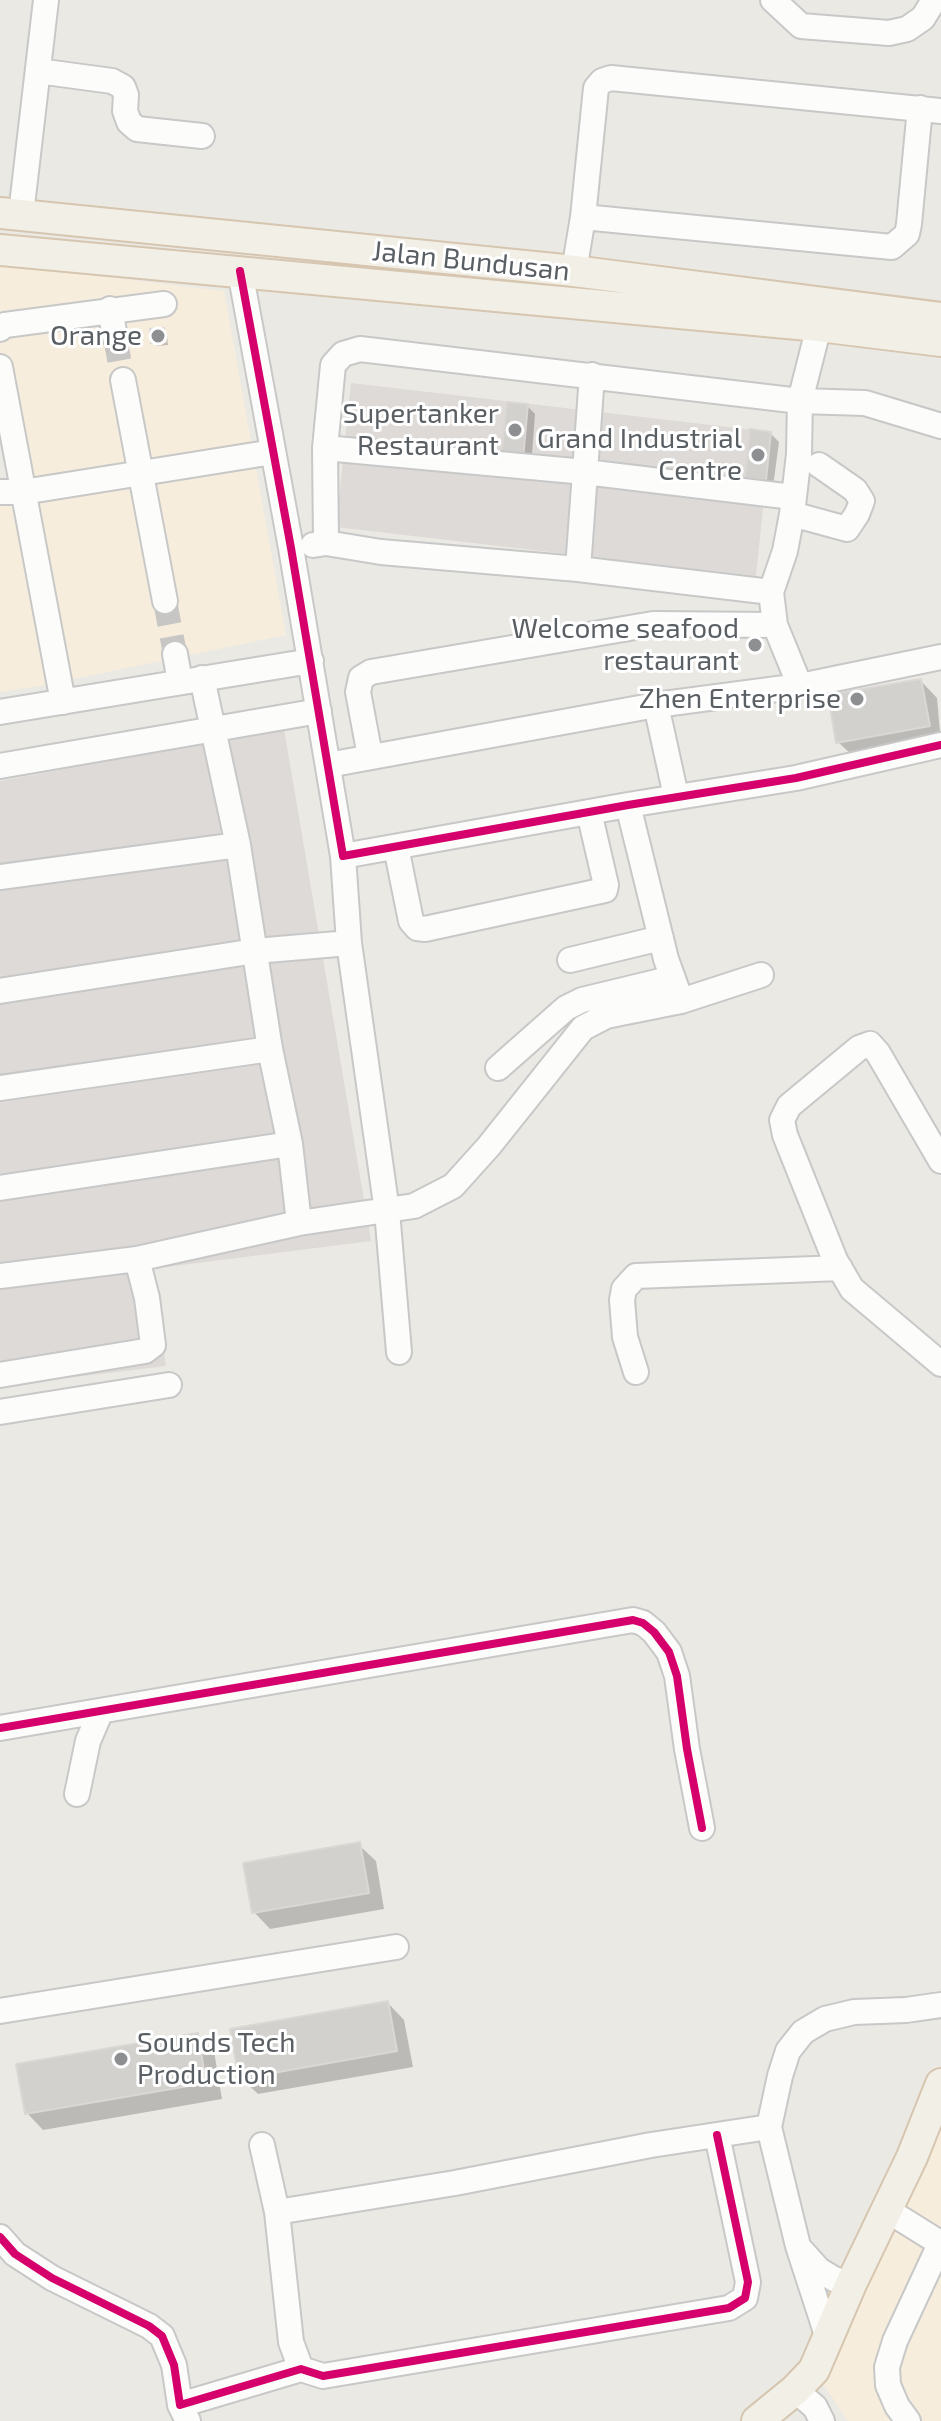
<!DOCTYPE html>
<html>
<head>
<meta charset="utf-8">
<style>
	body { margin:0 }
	canvas { display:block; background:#ebe9e4 }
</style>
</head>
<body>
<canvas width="941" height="2421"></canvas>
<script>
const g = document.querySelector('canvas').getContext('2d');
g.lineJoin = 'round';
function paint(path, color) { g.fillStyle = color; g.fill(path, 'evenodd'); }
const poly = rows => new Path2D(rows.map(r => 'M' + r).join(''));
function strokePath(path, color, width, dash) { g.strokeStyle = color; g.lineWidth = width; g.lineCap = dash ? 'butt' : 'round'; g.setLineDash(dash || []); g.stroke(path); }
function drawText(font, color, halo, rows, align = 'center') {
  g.font = font + ' "Exo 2",sans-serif'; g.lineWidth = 6; g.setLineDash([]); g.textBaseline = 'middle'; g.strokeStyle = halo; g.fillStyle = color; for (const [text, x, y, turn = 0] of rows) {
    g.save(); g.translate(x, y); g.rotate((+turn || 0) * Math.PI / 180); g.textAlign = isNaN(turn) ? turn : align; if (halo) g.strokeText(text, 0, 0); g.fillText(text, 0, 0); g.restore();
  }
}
const commercial = poly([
	[0,264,224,291,286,635,40,686,0,692,0,490,12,490,0,421],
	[941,2112,941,2421,848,2421,814,2370]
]);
const industrial = poly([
	[351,383,771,432,756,576,336,527],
	[284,729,371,1241,150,1269,166,1366,0,1386,0,781]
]);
const shadow = poly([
	[163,330,167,334,168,345,157,346,153,342],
	[527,406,535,414,531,467,503,457],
	[771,434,779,442,773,487,755,485,747,477],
	[921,681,937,698,941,743,855,758,838,742],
	[359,1845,376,1861,384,1909,270,1929,254,1912],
	[388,2003,404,2020,413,2067,258,2094,241,2078],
	[197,2035,214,2051,222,2099,43,2130,27,2113]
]);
const building = poly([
	[164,328,166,342,151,343,150,329,164,328],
	[507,402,528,404,523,459,501,457,507,402],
	[750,429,771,432,766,480,745,478,750,429],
	[921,679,930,726,836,743,828,695,921,679],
	[360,1842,369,1893,252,1913,243,1863,360,1842],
	[388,2001,397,2051,239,2079,230,2029,388,2001],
	[198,2033,206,2083,25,2114,16,2064,198,2033]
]);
const minorTunnel = poly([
	[115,337,123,380],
	[165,601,175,654]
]);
const minor = poly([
	[773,0,801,26,889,33,907,29,923,18,934,0],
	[38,71,112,81,123,87,126,95,125,111,129,122,137,129,202,136],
	[21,214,46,0],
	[583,217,892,247,907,234,909,224,920,108],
	[240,271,291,548,343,856,349,943,387,1211,399,1352],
	[574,271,583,217,596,88,602,81,611,78,941,111],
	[110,309,115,337],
	[0,329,5,325,164,304],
	[0,367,63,702],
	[123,380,165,601],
	[325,448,585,472,793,497],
	[0,492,23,492,273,452],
	[792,514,847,529,857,514,862,501,855,490,819,465],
	[326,543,325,448,333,365,343,354,360,349,800,401,865,403,941,426],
	[313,545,326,543,381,552,578,569,771,592],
	[578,569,592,375],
	[175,654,180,682],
	[202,678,238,845,270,1049,290,1144,299,1223],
	[800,686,775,625,771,592,785,551,792,514,799,454,800,401,819,326],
	[656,705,676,796],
	[0,712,311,661],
	[370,756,358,692,361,678,371,672,653,624,775,625],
	[328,765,656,705,800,686,941,657],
	[0,766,319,711],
	[628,805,666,959,681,1001],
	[396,847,411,921,417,928,425,929,605,890,606,885,589,812],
	[343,856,628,805,796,778,941,745],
	[0,877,238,845],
	[570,960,661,938],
	[0,991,255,951,349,943],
	[498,1068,566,1008,582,1000,673,978],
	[0,1088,270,1049],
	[941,1161,878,1053,870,1044,859,1048,789,1106,782,1120,785,1135,835,1260,852,1289,941,1364],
	[0,1188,290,1144],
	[0,1276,137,1259,299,1223,414,1206,453,1186,489,1146,583,1028,606,1016,681,1001,761,975],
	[636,1372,625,1337,622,1300,624,1289,636,1276,840,1268],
	[0,1375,145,1351,153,1345,147,1298,137,1259],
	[0,1412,169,1385],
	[0,1728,633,1620,643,1623,654,1632,669,1652,677,1676,687,1749,702,1828],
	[77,1794,88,1741,101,1711],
	[0,2011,396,1947],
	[262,2145,277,2212],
	[887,2210,940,2243],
	[0,2237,15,2254,52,2278,149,2326,162,2336,174,2365,180,2405,188,2421],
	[802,2251,819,2270,834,2279,851,2284],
	[828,2338,798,2246,769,2127,780,2076,788,2051,803,2032,825,2019,854,2012,906,2010,941,2005],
	[301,2369,291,2342,277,2212,455,2183,651,2145,769,2127],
	[795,2390,815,2407,822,2421],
	[180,2405,301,2369,323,2376,729,2308,745,2298,748,2282,717,2135],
	[908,2421,897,2406,888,2385,887,2367,895,2341,941,2242]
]);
const major = poly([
	[0,213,574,271,941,318],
	[0,250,819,326,941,341],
	[757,2421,795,2390,814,2370,851,2284,912,2157,941,2084]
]);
const cycleway = poly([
	[240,271,291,548,343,856,628,805,796,778,941,745],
	[0,1728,633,1620,643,1623,654,1632,669,1652,677,1676,687,1749,702,1828],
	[0,2237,15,2254,52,2278,149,2326,162,2336,174,2365,180,2405,301,2369,323,2376,729,2308,745,2298,748,2282,717,2135]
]);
const markers = [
	[158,336,8,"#8d8f91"],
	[515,430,8,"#8d8f91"],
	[758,455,8,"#8d8f91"],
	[755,645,8,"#8d8f91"],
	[857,699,8,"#8d8f91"],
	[121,2059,8,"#8d8f91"]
];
const streetNames = [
	["Jalan Bundusan",471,261,6]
];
const poiNames = [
	["Orange",142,336],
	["Supertanker",499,414],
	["Restaurant",499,446],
	["Grand Industrial",742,439],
	["Centre",742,471],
	["Welcome seafood",739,629],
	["restaurant",739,661],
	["Zhen Enterprise",841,699],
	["Sounds Tech",137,2043,"left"],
	["Production",137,2075,"left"]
];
paint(commercial, '#f6eddc');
paint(industrial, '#dedad7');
paint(shadow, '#0003');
paint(building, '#d2d1ce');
strokePath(building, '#dad7d4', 2);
strokePath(minorTunnel, '#c7c6c4', 24, [24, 12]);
strokePath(minor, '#c7c8c7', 28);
strokePath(major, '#d6c6b0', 34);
strokePath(minor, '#fcfcfb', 24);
strokePath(major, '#f2efe7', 30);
strokePath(cycleway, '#d6006c', 8);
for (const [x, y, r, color] of markers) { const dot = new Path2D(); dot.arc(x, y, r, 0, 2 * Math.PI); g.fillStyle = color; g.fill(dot); strokePath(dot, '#fff', 3); }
drawText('28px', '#5a5f64', '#fff', streetNames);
drawText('28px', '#5a5f64', '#fff', poiNames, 'right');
</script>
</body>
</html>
